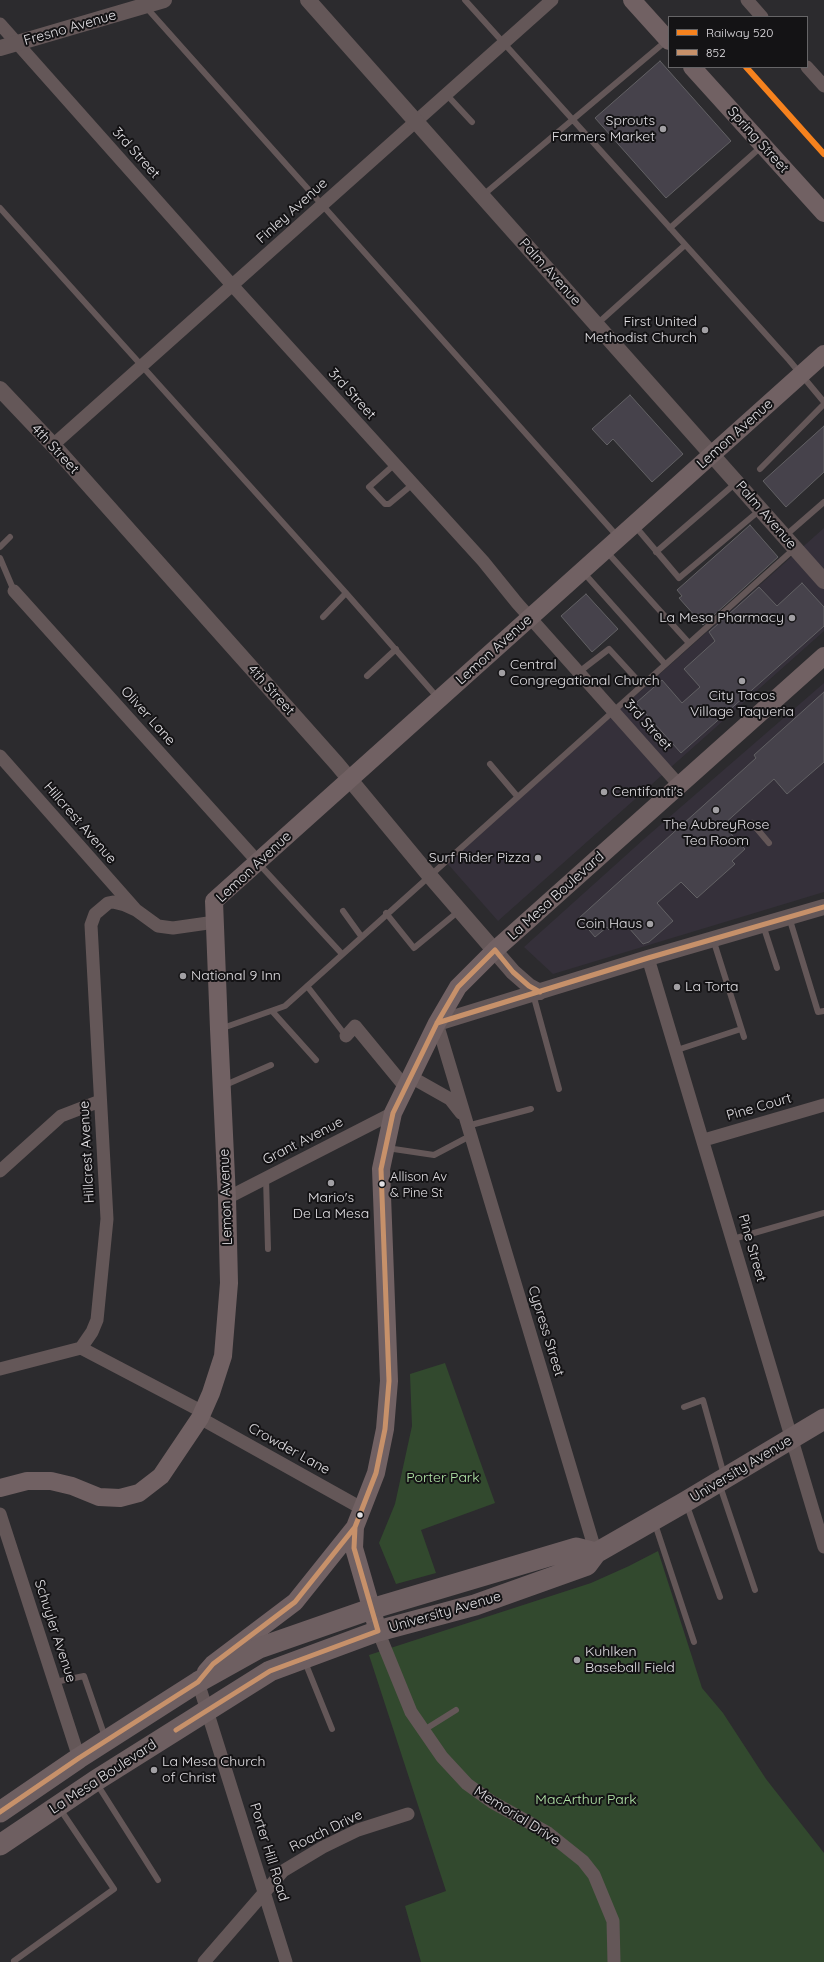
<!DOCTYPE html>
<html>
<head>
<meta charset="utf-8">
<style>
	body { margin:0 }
	#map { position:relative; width:824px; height:1962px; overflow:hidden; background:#2c2b2e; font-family:Quicksand,sans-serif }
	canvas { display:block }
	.legend { position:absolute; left:668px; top:16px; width:140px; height:52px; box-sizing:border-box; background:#141315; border:1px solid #666567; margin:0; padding:5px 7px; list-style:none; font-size:12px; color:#e1dfe3 }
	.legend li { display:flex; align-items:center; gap:8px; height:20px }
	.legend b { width:20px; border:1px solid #666567 }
</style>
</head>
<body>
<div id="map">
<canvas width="824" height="1962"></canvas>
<ul class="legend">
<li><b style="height:5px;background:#f6821e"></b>Railway 520</li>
<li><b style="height:5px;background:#c7916a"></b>852</li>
</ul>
</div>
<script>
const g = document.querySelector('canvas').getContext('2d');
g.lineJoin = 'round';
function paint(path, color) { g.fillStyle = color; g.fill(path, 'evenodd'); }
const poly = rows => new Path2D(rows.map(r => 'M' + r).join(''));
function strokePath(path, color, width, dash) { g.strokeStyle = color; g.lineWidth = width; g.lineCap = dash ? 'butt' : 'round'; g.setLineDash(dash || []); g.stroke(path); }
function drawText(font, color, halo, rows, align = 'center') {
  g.font = font + ' Quicksand,sans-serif'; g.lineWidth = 4; g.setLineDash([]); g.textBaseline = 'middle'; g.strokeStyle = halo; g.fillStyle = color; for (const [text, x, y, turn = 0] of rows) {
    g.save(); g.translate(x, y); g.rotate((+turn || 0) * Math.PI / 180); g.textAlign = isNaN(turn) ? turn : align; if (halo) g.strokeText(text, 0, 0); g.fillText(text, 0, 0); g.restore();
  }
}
const built = poly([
	[824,528,824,631,498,921,447,863],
	[824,683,824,892,553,974,524,947,644,839]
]);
const green = poly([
	[445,1363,495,1503,421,1530,436,1573,396,1584,379,1543,395,1504,412,1426,410,1374],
	[658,1551,702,1688,723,1713,766,1779,824,1853,824,1962,421,1962,405,1906,446,1891,369,1655,591,1583,629,1566]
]);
const building = poly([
	[660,61,731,141,666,198,595,118,660,61],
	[630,395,683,454,652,482,613,439,607,445,592,429,630,395],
	[824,426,824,472,786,507,763,481,824,426],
	[750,525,778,557,703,625,679,598,682,596,677,590,750,525],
	[802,583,824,607,824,626,681,753,636,703,662,680,682,703,700,687,684,669,715,641,709,632,759,587,777,606,802,583],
	[586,594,618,629,592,652,561,616,586,594],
	[824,692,824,762,787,794,774,779,723,825,745,849,732,861,735,864,697,898,681,882,657,903,673,921,649,942,643,944,621,919,609,930,607,927,595,937,579,918,756,758,754,755,824,692]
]);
const service = poly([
	[465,0,789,360,824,402],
	[145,6,618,537],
	[446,94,472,122],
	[482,196,666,41],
	[0,208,346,593,438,698],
	[670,228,762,146],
	[597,324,685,245],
	[395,464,369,487,385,504,389,504,413,484],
	[760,469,824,404],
	[635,526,679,578,760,510],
	[785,536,824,502],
	[0,547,10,537],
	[607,552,689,643],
	[656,552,737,482],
	[0,558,14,591],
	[584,573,665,664],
	[323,617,346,593],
	[579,672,609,649,642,685],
	[367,676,396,649],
	[490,764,517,796],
	[752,823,769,843],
	[259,864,342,954],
	[343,911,361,936],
	[386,913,414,948,460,910],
	[789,917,818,1012,824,1011],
	[763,925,777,968],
	[713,939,744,1037],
	[307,986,346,1036],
	[533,994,559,1089],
	[272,1011,316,1060],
	[220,1029,285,1006,794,549],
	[677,1050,741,1029],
	[223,1086,271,1065],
	[467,1126,531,1109],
	[387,1148,434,1155,470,1136],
	[266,1178,268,1249],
	[733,1239,824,1213],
	[684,1407,703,1400,724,1475],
	[720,1486,755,1590],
	[687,1506,720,1597],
	[655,1524,694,1642],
	[305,1662,332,1729],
	[55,1682,84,1676,105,1737],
	[424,1730,456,1710],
	[97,1784,158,1880],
	[14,1961,114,1889,60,1809]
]);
const minor = poly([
	[747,0,762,17],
	[0,24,232,285,483,561,517,603,680,786],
	[807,67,824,86],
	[53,445,552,0],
	[14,591,258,862],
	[0,756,136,910,158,926,173,928,215,922],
	[648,958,824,1547],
	[437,1023,596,1553],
	[346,1036,355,1026,406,1088],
	[411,1077,450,1099,461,1113],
	[704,1140,824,1105],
	[0,1171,61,1116,100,1101],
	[227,1198,393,1113],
	[81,1348,203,1412],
	[0,1369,81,1348,92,1332,97,1320,107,1219,91,925,95,914,108,903,113,902,125,905,136,910],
	[200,1418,363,1509],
	[0,1514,79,1758],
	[378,1631,411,1712,442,1757,467,1784,492,1802,548,1833,583,1861,594,1875,613,1921,614,1962],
	[198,1682,286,1962],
	[204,1962,283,1871,323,1847,358,1830,408,1814]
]);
const tertiary = poly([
	[308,0,824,581],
	[0,48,164,0],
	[0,389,53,445,337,764,429,875,513,972,529,986,540,992],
	[437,1023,648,958,824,907]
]);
const secondary = poly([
	[632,0,669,41],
	[692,67,824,213],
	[0,1488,27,1481,51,1481,72,1486,99,1497,120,1498,139,1493,161,1476,200,1418,211,1393,223,1356,229,1283,227,1198,219,1029,214,901,824,354],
	[355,1527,354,1548,378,1631],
	[206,1672,213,1664,295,1602,355,1527,376,1473,385,1429,389,1381,381,1169,393,1113,437,1023,458,987,495,950,824,656]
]);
const primary = poly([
	[0,1812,79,1758,198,1682,259,1648,371,1609,576,1548,596,1553],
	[0,1845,95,1781,270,1671,378,1631,475,1605,587,1565,596,1553,685,1502,824,1419]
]);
const bus1 = poly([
	[437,1023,648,958,824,907],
	[176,1730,270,1671,378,1631,354,1548,355,1527],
	[0,1812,79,1758,198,1682,213,1664,295,1602,355,1527,376,1473,385,1429,389,1381,381,1169,393,1113,437,1023,458,987,495,950,513,972,529,986,540,992]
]);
const rail1 = poly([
	[746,67,824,154]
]);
const markers = [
	[663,129,4,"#a2a0a4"],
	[705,330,4,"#a2a0a4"],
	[792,618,4,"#a2a0a4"],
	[502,673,4,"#a2a0a4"],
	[742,681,4,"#a2a0a4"],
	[604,792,4,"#a2a0a4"],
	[716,810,4,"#a2a0a4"],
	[538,858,4,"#a2a0a4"],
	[650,924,4,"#a2a0a4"],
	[183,976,4,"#a2a0a4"],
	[677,987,4,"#a2a0a4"],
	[331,1183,4,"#a2a0a4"],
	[382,1184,3.5,"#e1dfe3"],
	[360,1515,3.5,"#e1dfe3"],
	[577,1660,4,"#a2a0a4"],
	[154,1770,4,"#a2a0a4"]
];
const busNames = [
	["Allison Av",390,1177],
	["& Pine St",390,1193]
];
const streetNames = [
	["Fresno Avenue",70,28,-16],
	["Spring Street",758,140,48],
	["3rd Street",136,153,48],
	["Finley Avenue",292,211,-42],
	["Palm Avenue",550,272,48],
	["3rd Street",352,394,48],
	["Lemon Avenue",735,434,-42],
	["4th Street",55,449,47],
	["Palm Avenue",766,515,49],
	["Lemon Avenue",494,650,-42],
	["4th Street",271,690,48],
	["Oliver Lane",148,716,48],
	["3rd Street",648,725,48],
	["Hillcrest Avenue",80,823,49],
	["Lemon Avenue",254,867,-43],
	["La Mesa Boulevard",556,896,-42],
	["Pine Court",759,1107,-16],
	["Grant Avenue",303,1141,-27],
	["Hillcrest Avenue",87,1152,-93],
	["Lemon Avenue",226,1197,-92],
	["Pine Street",752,1248,74],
	["Cypress Street",546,1331,73],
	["Crowder Lane",289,1449,29],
	["University Avenue",741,1469,-31],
	["University Avenue",445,1612,-16],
	["Schuyler Avenue",55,1631,72],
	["La Mesa Boulevard",103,1777,-33],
	["Memorial Drive",517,1816,32],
	["Roach Drive",326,1831,-26],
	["Porter Hill Road",269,1852,73]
];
const poiNames = [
	["Sprouts",655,121,"right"],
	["Farmers Market",655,137,"right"],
	["First United",697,322,"right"],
	["Methodist Church",697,338,"right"],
	["La Mesa Pharmacy",784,618,"right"],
	["Central",510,665],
	["Congregational Church",510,681],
	["City Tacos",742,696,"center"],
	["Village Taqueria",742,712,"center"],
	["Centifonti's",612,792],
	["The AubreyRose",716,825,"center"],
	["Tea Room",716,841,"center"],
	["Surf Rider Pizza",530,858,"right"],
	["Coin Haus",642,924,"right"],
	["National 9 Inn",191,976],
	["La Torta",685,987],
	["Mario's",331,1198,"center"],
	["De La Mesa",331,1214,"center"],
	["Kuhlken",585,1652],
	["Baseball Field",585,1668],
	["La Mesa Church",162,1762],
	["of Christ",162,1778]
];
const parkNames = [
	["Porter Park",443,1478],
	["MacArthur Park",586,1800]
];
paint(built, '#35303a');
paint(green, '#32492e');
paint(building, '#46424b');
strokePath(building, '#626164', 1);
strokePath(service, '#645758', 6);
strokePath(minor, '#645758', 13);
strokePath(tertiary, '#645758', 16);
strokePath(secondary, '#716163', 18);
strokePath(primary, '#6e5f61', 21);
strokePath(bus1, '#c7916a', 5);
strokePath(rail1, '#f6821e', 6);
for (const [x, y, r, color] of markers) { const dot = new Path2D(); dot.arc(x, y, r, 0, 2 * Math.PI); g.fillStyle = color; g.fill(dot); strokePath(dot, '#141315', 1.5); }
drawText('13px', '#e1dfe3', '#141315', busNames, 'left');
drawText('14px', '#e1dfe3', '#141315', streetNames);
drawText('14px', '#e1dfe3', '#141315', poiNames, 'left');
drawText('14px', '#b3e7a8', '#141315', parkNames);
</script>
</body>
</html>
